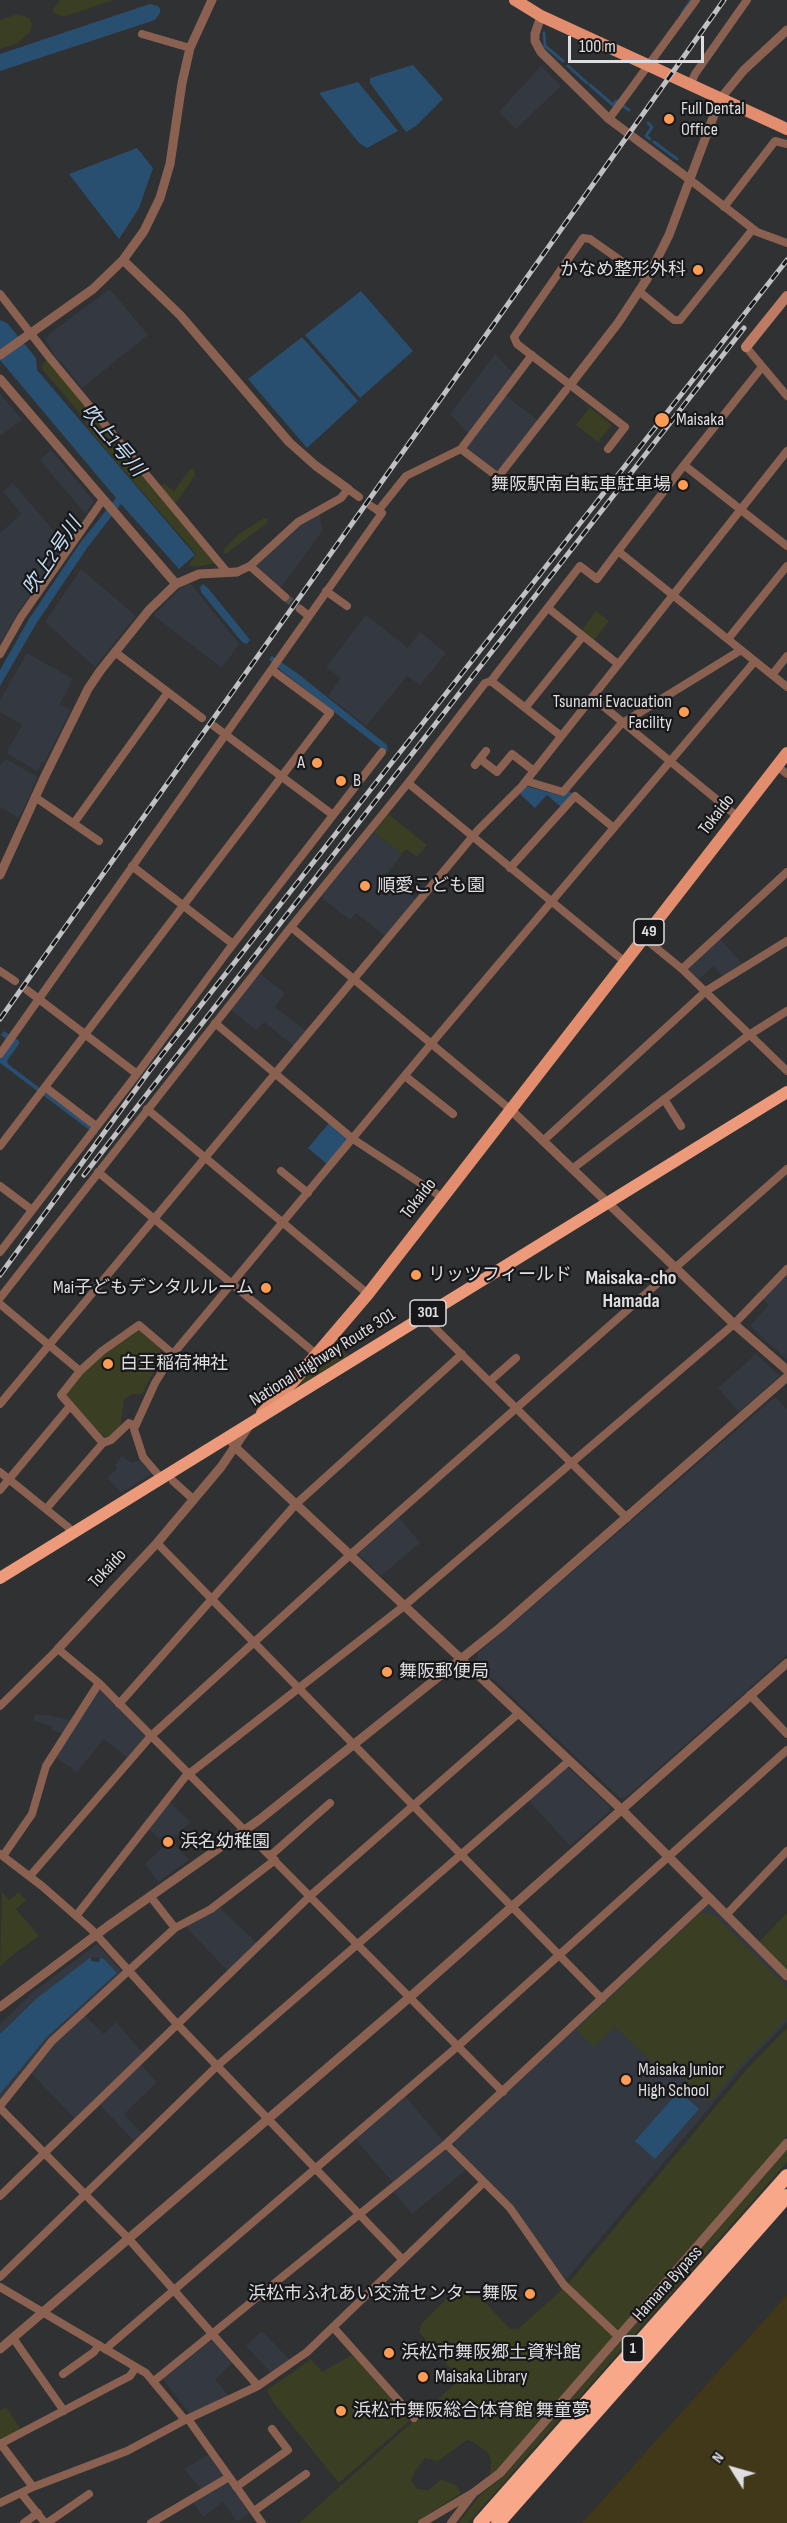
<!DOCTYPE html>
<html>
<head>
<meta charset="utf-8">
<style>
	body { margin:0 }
	#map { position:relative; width:787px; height:2523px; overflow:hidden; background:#2f3133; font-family:"Sofia Sans Condensed",sans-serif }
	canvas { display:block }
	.north { position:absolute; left:703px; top:2439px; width:60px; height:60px; -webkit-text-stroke:4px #18181a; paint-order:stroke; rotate:307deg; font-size:16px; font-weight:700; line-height:24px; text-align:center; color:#dedee0 }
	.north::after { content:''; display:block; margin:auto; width:21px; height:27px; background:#dedee0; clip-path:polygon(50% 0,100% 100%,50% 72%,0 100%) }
	.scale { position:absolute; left:568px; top:36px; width:136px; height:27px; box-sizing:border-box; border:3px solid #dedee0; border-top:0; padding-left:8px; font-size:18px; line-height:21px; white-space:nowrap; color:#dedee0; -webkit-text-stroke:4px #18181a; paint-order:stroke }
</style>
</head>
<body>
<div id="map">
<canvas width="787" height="2523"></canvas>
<div class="north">N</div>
<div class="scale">100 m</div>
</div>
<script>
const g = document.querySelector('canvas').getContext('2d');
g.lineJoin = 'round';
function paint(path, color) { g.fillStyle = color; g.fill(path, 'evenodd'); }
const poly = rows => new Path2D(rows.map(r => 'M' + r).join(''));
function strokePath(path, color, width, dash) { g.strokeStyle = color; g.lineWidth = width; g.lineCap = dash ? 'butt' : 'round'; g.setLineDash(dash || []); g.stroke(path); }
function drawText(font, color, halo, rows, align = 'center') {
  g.font = font + ' "Sofia Sans Condensed","Noto Sans JP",sans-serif'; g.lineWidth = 4.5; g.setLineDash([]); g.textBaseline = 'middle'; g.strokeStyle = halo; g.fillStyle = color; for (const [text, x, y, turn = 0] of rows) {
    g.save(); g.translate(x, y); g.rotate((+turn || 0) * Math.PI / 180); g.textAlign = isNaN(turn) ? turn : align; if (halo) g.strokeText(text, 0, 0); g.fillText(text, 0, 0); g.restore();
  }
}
const built = poly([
	[541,66,561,86,516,129,499,112],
	[110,289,148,335,82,388,63,364,53,357,53,351,46,340,49,334],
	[495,354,513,373,468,433,450,414],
	[0,393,22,420,0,436],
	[506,396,539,421,498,474,466,449],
	[51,450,94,501,85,514,40,460],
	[13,483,65,544,17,614,0,644,0,533,21,514,3,491],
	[319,514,323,530,280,589,255,567,300,525],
	[81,569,136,616,95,667,45,622],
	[190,583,239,644,222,668,153,615,180,589],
	[366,615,408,648,420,632,446,653,420,685,407,676,366,726,328,696,341,678,326,667],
	[27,653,73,679,60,704,71,710,44,763,42,762,37,771,8,754,7,752,22,725,0,712,0,700],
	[6,759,36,776,37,779,19,818,0,807,0,765],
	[374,832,402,854,386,875,416,899,385,936,356,913,350,920,321,897],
	[719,938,744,965,724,977,713,966,698,980,686,969],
	[259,973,285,993,275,1007,306,1031,294,1046,264,1022,256,1030,230,1009],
	[787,1273,787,1360,750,1326,769,1305,762,1298],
	[756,1354,780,1376,739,1412,718,1388],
	[775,1397,787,1409,787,1655,625,1798,620,1798,477,1664,478,1653],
	[122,1456,132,1463,141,1460,153,1473,121,1493,107,1478,117,1469,115,1465],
	[398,1516,420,1543,381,1576,357,1553],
	[98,1688,146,1737,128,1758,104,1739,77,1772,54,1756],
	[35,1714,53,1716,72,1721,64,1734,51,1730,52,1726,33,1721],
	[567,1766,610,1807,610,1811,570,1846,528,1800],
	[168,1801,191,1822,171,1840,189,1860,158,1882,145,1864,166,1844,147,1828],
	[707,1903,787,1983,787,2022,743,2067,566,2280,513,2206,456,2151,454,2142],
	[219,1907,257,1943,228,1971,185,1926],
	[97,1944,121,1970,121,1973,50,2039,0,2099,0,2094,47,2037,117,1973,104,1959,91,1957,37,1998,0,2034,0,2024,33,1992],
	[84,2015,104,2034,116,2022,143,2053,75,2119,30,2072,45,2053],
	[140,2064,157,2082,124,2114,143,2134,135,2142,99,2104],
	[405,2096,444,2142,393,2183,355,2139],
	[445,2149,466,2170,412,2214,393,2191],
	[262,2331,290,2360,271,2373,246,2346],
	[213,2339,234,2361,215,2380,230,2397,190,2414,163,2379],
	[208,2455,224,2477,202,2490,184,2469],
	[227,2481,249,2513,237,2522,223,2502,203,2517,193,2502]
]);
const green = poly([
	[60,0,113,0,63,17,54,13,53,9],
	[17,14,29,18,32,24,30,32,18,43,0,49,0,20],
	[45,361,48,361,215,563,195,567,189,565,196,554,89,430,84,418,43,370,42,367],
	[590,407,612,425,598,442,576,425],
	[191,468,194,469,195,475,178,500,173,503,160,487,162,485,165,484,174,491],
	[264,518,268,519,267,523,227,553,223,553,224,549,239,534],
	[596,611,609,621,594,640,582,630],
	[388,814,427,845,417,857,406,849,402,854,374,832],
	[138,1330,158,1345,162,1357,142,1394,133,1394,124,1399,121,1423,118,1430,106,1439,67,1397,67,1393,82,1373,104,1353],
	[332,1343,336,1349,339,1347,348,1356,301,1385,299,1381],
	[2,1892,9,1900,19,1892,26,1900,16,1909,39,1936,10,1957,0,1967],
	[700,1913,713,1914,787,1987,787,2018,741,2065,710,2102,673,2069,654,2064,615,2027,594,2047,576,2030],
	[787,1913,787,1970,759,1942],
	[787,2028,787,2136,497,2470,490,2475,491,2461,489,2454,474,2442,467,2440,438,2461,425,2458,415,2471,411,2480,417,2489,429,2490,441,2479,457,2486,461,2493,415,2523,299,2523,456,2383,457,2376,419,2332,422,2323,460,2286,471,2298,477,2297,483,2300,510,2329,518,2329,566,2286,746,2070],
	[787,2150,787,2162,468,2523,458,2523,481,2494,504,2476],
	[352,2355,410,2420,339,2483,273,2402,267,2390,311,2359,322,2372],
	[6,2407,21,2429,3,2439,0,2438,0,2411]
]);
const sand = poly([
	[787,2295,787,2523,582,2523]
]);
const water = poly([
	[150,4,158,6,160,9,160,13,155,20,0,71,0,54],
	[413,65,443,99,416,126,406,132,370,83,370,78],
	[358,82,398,131,367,148,359,143,319,93],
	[137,148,153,168,139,208,119,239,69,174],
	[361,291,413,351,360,398,305,335],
	[0,320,7,323,36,358,37,370,195,555,179,569,121,504,87,548,36,624,0,686,0,670,29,619,80,543,116,498,0,360],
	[302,337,358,401,307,448,248,379],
	[203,584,207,587,247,636,250,640,247,644,242,642,201,592,200,587],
	[272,656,297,673,387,745,388,751,383,750,273,664,269,659],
	[526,786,562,796,568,790,572,794,561,807,547,795,535,808,520,794],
	[4,1031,19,1041,19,1044,7,1061,8,1064,98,1132,96,1135,0,1063,0,1059,12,1043,1,1035],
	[330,1122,348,1139,327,1164,308,1148],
	[91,1957,91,1961,99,1962,100,1958,104,1959,117,1973,47,2037,0,2094,0,2034,37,1998],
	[679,2091,699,2109,655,2159,635,2141]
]);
const stream = poly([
	[682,13,691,0],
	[544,33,545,46,563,61],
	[568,66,587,83],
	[590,85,613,105,616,101,629,110],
	[648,123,652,127,646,136,650,139],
	[654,142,677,159]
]);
const minorTunnel = poly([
	[285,597,300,609]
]);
const minor = poly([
	[142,34,190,48],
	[690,85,695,74,747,0],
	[609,119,696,0],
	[689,179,757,232,787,243],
	[724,207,775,141,787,144],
	[640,292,674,320,680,320,753,229],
	[0,294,49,357,227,572],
	[746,347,787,396],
	[461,449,498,477,566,390],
	[608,449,625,427,517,344,514,337,583,238,590,239,647,279],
	[684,465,762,367],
	[378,511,406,476,461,449,532,355],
	[787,546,684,465,618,551,787,687],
	[250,566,285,597],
	[237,572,250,566,298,522,341,498,348,489,359,497],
	[326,591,347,606],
	[548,608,618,664],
	[300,609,309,616],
	[728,639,787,566],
	[115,652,202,718],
	[0,654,21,617,102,501],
	[772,675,787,656],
	[491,681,561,736],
	[592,697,738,817],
	[525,708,583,636],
	[214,726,333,815],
	[480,759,497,772,512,754,534,771],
	[475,765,486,751],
	[777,766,787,774],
	[526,781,563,792,621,724,741,650],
	[408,783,625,962],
	[35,797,99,841],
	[74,823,168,692],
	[132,866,233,944],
	[510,868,575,796,614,828],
	[291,927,511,1110],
	[644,938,682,969,787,1071],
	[682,969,787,872],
	[0,971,15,981],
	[27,990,137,1074],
	[215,1023,353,1139,443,1198],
	[0,1054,382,513,371,506],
	[405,1076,453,1114],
	[45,1087,96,1126],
	[664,1099,681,1126],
	[147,1109,368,1294],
	[543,1141,706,991,787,941],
	[0,1146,330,713,272,670],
	[572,1169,749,1035,787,1011],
	[281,1171,308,1193],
	[98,1172,316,1354],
	[0,1186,32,1210],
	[0,1252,137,1074,227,952,382,752],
	[0,1298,291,927,408,783,485,683,491,681,580,566,597,579,618,551],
	[0,1304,80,1371],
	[426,1315,432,1325,627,1518],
	[490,1381,516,1358],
	[0,1404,478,830,522,786,787,451],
	[103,1443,61,1395,80,1371,102,1351,139,1325,173,1354],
	[0,1472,68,1527,72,1534],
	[161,1478,143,1457,134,1429,155,1383,173,1354,431,1044,755,661],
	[173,1481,194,1500],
	[0,1490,70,1406],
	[46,1509,103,1443,111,1440,129,1423,135,1426],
	[157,1543,602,1999],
	[750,1695,787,1734],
	[119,1704,296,1504,462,1354],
	[0,1706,58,1649,99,1683,503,2092],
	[0,1854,42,1886,91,1929,177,2024,403,2260],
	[3,1856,32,1814,46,1766,99,1683],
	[270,1856,330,1803],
	[30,1876,151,1736,350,1555,787,1169],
	[150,1896,175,1928],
	[726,1915,787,1851],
	[76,1916,185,1777,404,1606,734,1324,787,1269],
	[0,2106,52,2041,175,1928,211,1909,275,1860],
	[0,2108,128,2238,258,2386],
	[446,2144,510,2208,564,2285,619,2337],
	[0,2196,310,1896,519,1713],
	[0,2277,217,2066,569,1761],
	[0,2287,146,2373,185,2420],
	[333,2327,414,2418],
	[13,2338,64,2411],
	[106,2350,110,2345,458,2046,787,1750],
	[63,2374,94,2352,99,2345],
	[154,2381,446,2144,709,1898],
	[188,2419,262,2523],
	[0,2443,33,2487],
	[0,2444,130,2376,136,2367],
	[236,2487,288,2450,272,2429],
	[21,2493,45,2523],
	[0,2503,33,2487,127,2451,185,2420,258,2386,307,2352,483,2183],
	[254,2511,306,2474],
	[24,2523,38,2513],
	[47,2523,89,2494],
	[151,2523,229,2477],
	[422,2523,476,2491],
	[451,2523,473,2494]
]);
const tertiary = poly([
	[541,16,535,34,535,41,541,52,609,119,689,179],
	[123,260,180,315,289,442,316,466,348,489],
	[0,355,93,289,123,260,144,231,160,198,170,164,182,83,190,48,212,0],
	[0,379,176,584],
	[570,385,618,323,647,279,669,235,720,99,744,70,787,30],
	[0,875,44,778,88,689,100,671,149,610,176,584,199,574,237,572],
	[511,1110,734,1324,787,1370],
	[229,1437,235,1447,621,1809,787,1976],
	[58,1649,157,1543,221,1467,249,1426],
	[0,2007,108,1926,259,1820,501,1627,787,1377],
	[0,2349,410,1997,787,1663],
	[476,2491,500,2473,787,2143]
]);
const secondary = poly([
	[746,347,787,296]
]);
const primary = poly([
	[515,0,541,16,787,129],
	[262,1413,292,1383,368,1294,787,753]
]);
const trunk = poly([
	[0,1578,787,1092]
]);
const motorway = poly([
	[480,2523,787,2176],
	[498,2523,787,2196]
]);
const rail = poly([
	[0,1019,724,0],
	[84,1175,744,328],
	[0,1275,150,1070,787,260]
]);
const markers = [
	[669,119,6,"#fd9c55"],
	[698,270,6,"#fd9c55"],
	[662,420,8,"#fd9c55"],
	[683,485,6,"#fd9c55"],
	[684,712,6,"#fd9c55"],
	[317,763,6,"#fd9c55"],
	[341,781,6,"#fd9c55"],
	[365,886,6,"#fd9c55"],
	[416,1275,6,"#fd9c55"],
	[266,1288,6,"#fd9c55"],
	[108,1364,6,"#fd9c55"],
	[387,1672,6,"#fd9c55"],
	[168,1842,6,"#fd9c55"],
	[626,2080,6,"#fd9c55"],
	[530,2294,6,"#fd9c55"],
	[389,2353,6,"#fd9c55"],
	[423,2377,6,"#fd9c55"],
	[341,2411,6,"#fd9c55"]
];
const shields = [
	[649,932,30],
	[428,1313,36],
	[633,2349,21]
];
const shieldNames = [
	["49",649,932],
	["301",428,1313],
	["1",633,2349]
];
const poiNames = [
	["Full Dental",681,109],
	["Office",681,130],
	["かなめ整形外科",686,270,"right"],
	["Maisaka",676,420],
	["舞阪駅南自転車駐車場",671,485,"right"],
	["Tsunami Evacuation",672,702,"right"],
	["Facility",672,723,"right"],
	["A",305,763,"right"],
	["B",353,781],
	["順愛こども園",377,886],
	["リッツフィールド",428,1275],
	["Mai子どもデンタルルーム",254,1288,"right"],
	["白王稲荷神社",120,1364],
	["舞阪郵便局",399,1672],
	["浜名幼稚園",180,1842],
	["Maisaka Junior",638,2070],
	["High School",638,2091],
	["浜松市ふれあい交流センター舞阪",518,2294,"right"],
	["浜松市舞阪郷土資料館",401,2353],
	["Maisaka Library",435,2377],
	["浜松市舞阪総合体育館 舞童夢",353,2411]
];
const streetNames = [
	["Tokaido",717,815,-52],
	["Tokaido",419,1199,-52],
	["National Highway Route 301",323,1358,-32],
	["Tokaido",108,1569,-47],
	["Hamana Bypass",668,2284,-48]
];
const waterNames = [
	["吹上1号川",112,441,50],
	["吹上2号川",53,557,-56]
];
const neighbourhoodNames = [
	["Maisaka-cho",631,1279],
	["Hamada",631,1302]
];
paint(built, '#343840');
paint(green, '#3a3e22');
paint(sand, '#403818');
paint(water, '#284f70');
strokePath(stream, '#284f70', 3);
strokePath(minorTunnel, '#494b4d', 8, [8, 4]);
strokePath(minor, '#8a6151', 8);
strokePath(tertiary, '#8a6151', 9);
strokePath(secondary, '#bc7b62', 10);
strokePath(primary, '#e28e6e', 12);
strokePath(trunk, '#ed9a7b', 12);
strokePath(motorway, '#f8a788', 14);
strokePath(rail, '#c1c1c3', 5);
strokePath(rail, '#18181a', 3, [9]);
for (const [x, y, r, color] of markers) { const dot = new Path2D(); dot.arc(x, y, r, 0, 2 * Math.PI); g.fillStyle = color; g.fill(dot); strokePath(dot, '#18181a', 2); }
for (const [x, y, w] of shields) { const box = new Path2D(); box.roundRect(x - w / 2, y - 13, w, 26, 4.5); g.fillStyle = '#18181a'; g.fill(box); strokePath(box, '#dedee0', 1.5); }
drawText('bold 16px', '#dedee0', null, shieldNames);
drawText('18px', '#dedee0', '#18181a', poiNames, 'left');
drawText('18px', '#dedee0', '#18181a', streetNames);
drawText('italic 20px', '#c4ddf3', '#18181a', waterNames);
drawText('bold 20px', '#dedee0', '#18181a', neighbourhoodNames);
</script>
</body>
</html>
